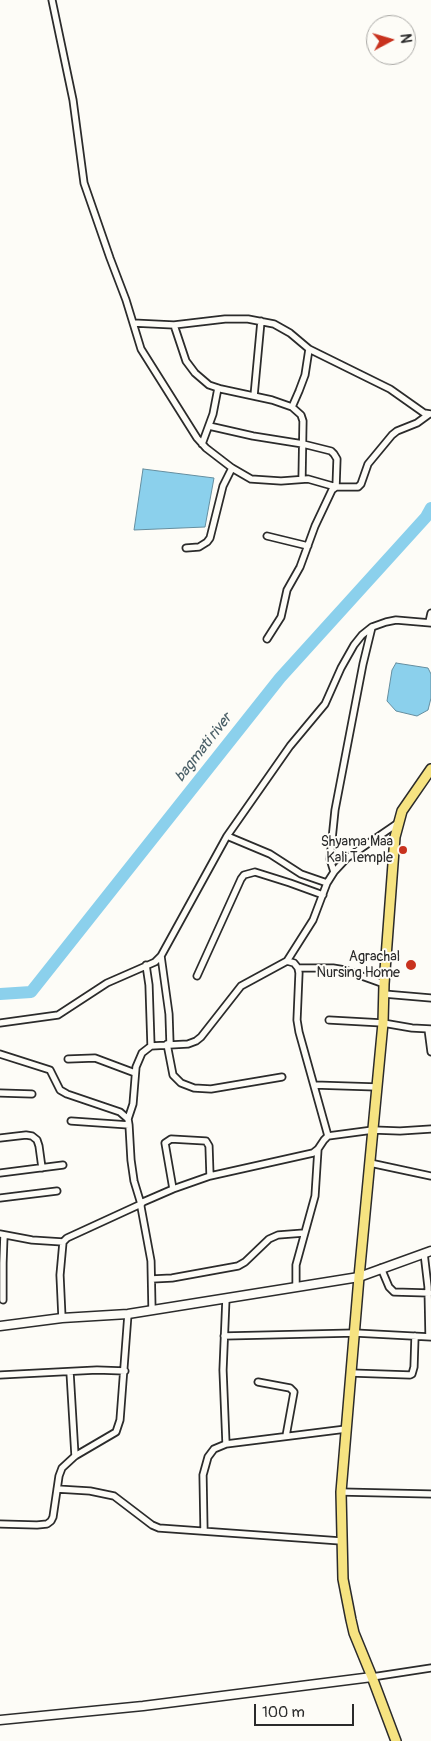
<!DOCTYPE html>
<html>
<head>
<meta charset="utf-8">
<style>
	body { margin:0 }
	#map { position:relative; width:431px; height:1741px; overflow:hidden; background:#fdfcf7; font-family:Pangolin,sans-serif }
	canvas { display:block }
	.north { position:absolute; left:366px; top:15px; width:50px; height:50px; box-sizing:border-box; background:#fdfcf7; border:1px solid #a9a8a5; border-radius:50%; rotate:84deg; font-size:14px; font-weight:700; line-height:20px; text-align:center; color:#2b2b2b }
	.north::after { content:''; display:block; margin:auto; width:18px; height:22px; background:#c8321e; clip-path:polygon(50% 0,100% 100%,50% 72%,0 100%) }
	.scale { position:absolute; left:254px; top:1704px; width:100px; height:22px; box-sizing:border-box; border:2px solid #2b2b2b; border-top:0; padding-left:6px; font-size:15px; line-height:18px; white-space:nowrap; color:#2b2b2b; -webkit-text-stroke:4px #fdfcf7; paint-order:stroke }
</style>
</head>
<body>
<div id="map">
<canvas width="431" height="1741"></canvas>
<div class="north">N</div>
<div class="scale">100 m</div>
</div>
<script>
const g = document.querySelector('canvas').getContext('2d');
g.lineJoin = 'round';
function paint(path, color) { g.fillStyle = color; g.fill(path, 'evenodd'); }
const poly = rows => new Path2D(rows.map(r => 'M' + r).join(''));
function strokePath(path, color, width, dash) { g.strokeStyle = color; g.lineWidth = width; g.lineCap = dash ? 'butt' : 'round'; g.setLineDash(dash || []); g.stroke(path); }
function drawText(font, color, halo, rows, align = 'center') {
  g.font = font + ' Pangolin,sans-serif'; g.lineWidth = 4; g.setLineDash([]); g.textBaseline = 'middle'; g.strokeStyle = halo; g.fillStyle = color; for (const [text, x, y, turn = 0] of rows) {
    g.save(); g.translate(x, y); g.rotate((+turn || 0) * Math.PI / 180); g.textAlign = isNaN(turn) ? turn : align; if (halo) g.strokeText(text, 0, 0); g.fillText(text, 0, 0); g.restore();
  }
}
const water = poly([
	[143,469,214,478,205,527,134,530,143,469],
	[396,663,428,668,431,674,431,698,428,710,417,716,396,711,387,701,392,670,396,663]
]);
const river = poly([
	[0,994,31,992,280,678,426,517,431,508]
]);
const street = poly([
	[52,0,73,100,84,183,110,258,126,300,141,349,197,438,206,448,232,468,251,479,281,481,308,479,336,487,337,459,334,454,331,451,303,444,253,436,209,426],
	[133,323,174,325,225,319,248,319,274,324,290,333,309,349,390,389,424,413,431,414],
	[174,325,186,361,195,373,209,385,221,389,272,400,292,407,301,415,303,421,302,479],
	[254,396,261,321],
	[292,407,299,391,305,375,309,349],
	[202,444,213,414,218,388],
	[267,536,308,546],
	[186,548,199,547,207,542,210,538,223,486,232,468],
	[429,622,431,613],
	[267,639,281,617,287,590,300,567,315,526,332,490,336,487,358,487,361,484,368,464,392,435,397,431,417,423,428,415],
	[227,836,270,854,301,874,327,883],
	[334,872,330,859,335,810,363,664,372,627,386,622,396,620,431,623],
	[161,956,169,1014,170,1044],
	[287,961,294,963,298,968,299,973,297,1020,299,1032,328,1136],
	[146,965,149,985,151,1046],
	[298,968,333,968,345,970,384,984],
	[197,976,241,879,244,875,255,872,290,883,323,895],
	[384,994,431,998],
	[329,1020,383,1023,412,1028,431,1029],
	[0,1023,58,1015,107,983,155,962,161,956,227,836,290,746,325,704,341,668,354,645,362,635,372,627],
	[428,1029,431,1052],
	[167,1044,173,1075,181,1083,194,1088,211,1089,282,1077],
	[0,1054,50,1070,60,1090,67,1094,120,1112,128,1119,129,1125,131,1160,134,1181,141,1204,67,1238,63,1242,60,1275,62,1318],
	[68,1059,95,1058,135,1073],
	[314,1085,377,1087],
	[0,1093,32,1094],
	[128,1119,133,1104,136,1067,142,1053,151,1046,188,1044,196,1041,201,1037,241,986,287,961,313,920,327,883,334,872,347,858,398,823],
	[71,1121,129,1125],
	[0,1138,26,1135,32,1136,37,1140,39,1146,42,1168],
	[370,1163,431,1176],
	[0,1173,63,1165],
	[173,1189,165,1143,171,1139,206,1141,209,1146,210,1176],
	[0,1198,57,1191],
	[0,1234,32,1240,63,1242],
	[424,1253,428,1287,429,1336],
	[381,1268,389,1287,394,1292,429,1293],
	[152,1279,172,1278,238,1266,245,1262,269,1239,278,1235,304,1233],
	[296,1287,296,1265,315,1196,318,1149],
	[226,1298,223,1370,226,1444],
	[3,1300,3,1263,4,1235],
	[152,1310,151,1261,141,1207,141,1204,143,1202,173,1189,210,1176,313,1153,318,1149,324,1140,328,1136,373,1130,400,1131,431,1129],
	[224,1336,355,1333,431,1337],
	[70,1372,75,1456],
	[351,1373,410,1375,412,1374,414,1367,415,1336],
	[0,1375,97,1370,125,1371],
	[258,1382,290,1388,294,1392,286,1436],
	[57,1489,90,1491,114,1496,152,1525,159,1528,341,1541],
	[341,1492,431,1494],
	[0,1524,37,1525,47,1524,51,1521,53,1517,59,1476,62,1468,75,1456,116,1432,120,1420,128,1314],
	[204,1530,203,1475,208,1457,214,1449,226,1444,346,1429],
	[372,1677,431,1668]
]);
const secondary = poly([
	[0,1326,62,1318,128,1314,359,1277,431,1251],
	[0,1720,143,1706,372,1677]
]);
const primary = poly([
	[396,1741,372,1677,354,1633,351,1620,343,1579,341,1492,359,1277,383,1023,384,984,395,837,402,811,431,769]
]);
const markers = [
	[403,850,5,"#c8321e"],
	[411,965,6,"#c8321e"]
];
const poiNames = [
	["Shyama Maa",393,842],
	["Kali Temple",393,858],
	["Agrachal",400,957],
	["Nursing Home",400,973]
];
const waterNames = [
	["bagmati river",204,748,-52]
];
paint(water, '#8bd0ec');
strokePath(water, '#658e9f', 1);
strokePath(river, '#8bd0ec', 12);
strokePath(street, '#2b2b2b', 9);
strokePath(secondary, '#2b2b2b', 11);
strokePath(primary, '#2b2b2b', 12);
strokePath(street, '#fdfcf7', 5.5);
strokePath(secondary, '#fdfcf7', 8);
strokePath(primary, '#f6e381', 9);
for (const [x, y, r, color] of markers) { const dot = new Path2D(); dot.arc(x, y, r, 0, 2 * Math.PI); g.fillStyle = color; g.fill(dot); strokePath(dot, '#fdfcf7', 2); }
drawText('14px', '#2b2b2b', '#fdfcf7', poiNames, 'right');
drawText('italic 15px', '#485d65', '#fdfcf7', waterNames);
</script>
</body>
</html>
